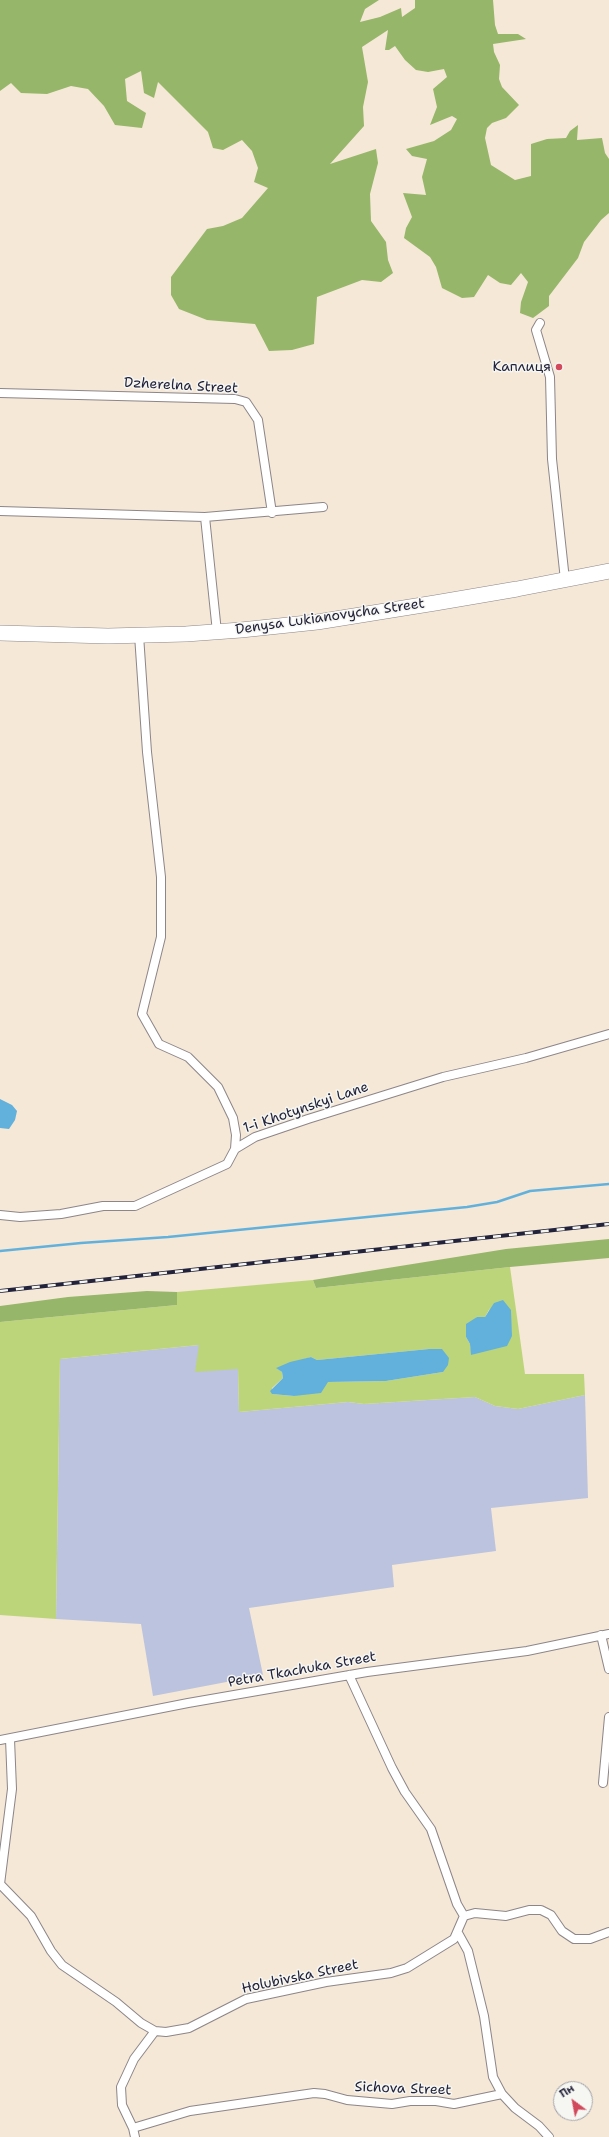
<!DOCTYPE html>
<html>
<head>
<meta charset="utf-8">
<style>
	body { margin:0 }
	#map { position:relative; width:609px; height:2137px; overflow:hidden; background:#f5e8d7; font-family:"Shantell Sans",sans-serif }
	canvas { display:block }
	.north { position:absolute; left:553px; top:2081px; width:40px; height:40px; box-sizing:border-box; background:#f6f6f2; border:1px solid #a1a1a9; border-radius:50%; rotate:328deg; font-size:11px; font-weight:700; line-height:16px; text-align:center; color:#22223b }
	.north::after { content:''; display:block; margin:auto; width:14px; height:18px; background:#d1495b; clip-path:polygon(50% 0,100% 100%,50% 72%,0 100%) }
</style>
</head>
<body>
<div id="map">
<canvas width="609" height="2137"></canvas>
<div class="north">Пн</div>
</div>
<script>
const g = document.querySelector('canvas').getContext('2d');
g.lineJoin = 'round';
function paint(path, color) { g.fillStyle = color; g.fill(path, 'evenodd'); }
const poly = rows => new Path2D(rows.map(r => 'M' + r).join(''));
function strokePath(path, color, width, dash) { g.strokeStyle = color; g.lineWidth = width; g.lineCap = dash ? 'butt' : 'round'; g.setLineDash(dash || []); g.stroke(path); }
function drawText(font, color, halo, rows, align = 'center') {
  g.font = font + ' "Shantell Sans",sans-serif'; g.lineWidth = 3; g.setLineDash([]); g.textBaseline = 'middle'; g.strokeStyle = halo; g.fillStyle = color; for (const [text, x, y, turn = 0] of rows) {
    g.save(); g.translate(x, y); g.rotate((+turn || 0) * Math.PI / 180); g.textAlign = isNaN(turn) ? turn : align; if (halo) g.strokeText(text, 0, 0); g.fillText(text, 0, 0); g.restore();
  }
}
const industrial = poly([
	[199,1345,238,1369,239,1412,348,1402,364,1404,475,1397,495,1406,518,1409,585,1395,588,1498,491,1508,496,1551,392,1565,394,1587,249,1608,263,1675,153,1696,141,1624,56,1619,60,1359]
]);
const green = poly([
	[510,1267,525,1374,584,1374,585,1395,518,1409,495,1406,475,1397,364,1404,348,1402,239,1412,238,1369,195,1372,199,1345,60,1359,56,1619,0,1615,0,1322,177,1305,177,1292,313,1280,316,1288],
	[490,1308,472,1355,470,1344,466,1337,466,1333,477,1317,485,1317],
	[429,1349,442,1349,443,1372,386,1381,327,1382,294,1396,272,1394,272,1388,283,1378,282,1372,277,1368,311,1357,317,1360]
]);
const forest = poly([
	[0,0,379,0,365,9,360,22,380,17,401,8,402,17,415,8,415,0,493,0,495,25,498,34,518,34,526,39,493,44,494,52,500,65,499,79,502,87,519,105,506,118,492,123,487,128,485,138,491,165,515,180,531,176,531,144,547,139,566,138,570,131,578,125,577,140,602,138,605,153,609,159,609,213,601,220,584,242,578,258,549,296,549,306,533,318,520,313,521,302,528,282,521,273,511,285,500,283,488,275,474,297,462,298,442,288,436,267,430,257,404,238,406,228,412,217,403,193,426,195,422,177,427,159,412,156,406,149,434,141,451,130,457,119,452,116,430,125,437,107,433,89,447,77,444,69,428,72,416,70,405,60,395,46,389,50,385,50,388,30,362,47,368,82,363,107,364,126,330,164,376,149,378,163,370,194,371,221,386,242,388,260,393,273,381,282,362,280,317,297,314,344,292,350,269,351,255,324,207,320,179,309,171,295,171,277,207,229,223,226,242,218,268,188,254,182,258,168,252,151,242,140,223,150,213,148,208,132,158,82,154,98,144,93,141,71,125,79,127,101,146,113,142,128,115,125,104,106,88,89,71,86,47,94,21,93,11,83,0,91],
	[609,1239,609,1258,510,1267,316,1288,313,1280,506,1249],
	[147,1291,177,1292,177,1305,0,1322,0,1306,68,1297]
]);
const water = poly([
	[0,1099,12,1105,17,1111,15,1120,9,1129,0,1128],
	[503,1300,511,1310,512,1336,507,1346,471,1355,470,1344,466,1337,466,1324,477,1317,485,1317,494,1303],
	[429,1349,442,1349,449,1358,448,1365,443,1372,386,1381,328,1382,321,1393,294,1396,272,1394,270,1391,283,1378,282,1372,276,1368,290,1362,311,1357,317,1360]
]);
const stream = poly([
	[0,1251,81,1243,168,1237,467,1207,497,1202,530,1191,609,1184]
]);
const street = poly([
	[540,323,536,330,550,377,552,459,565,580],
	[0,393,235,399,246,402,258,420,272,513],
	[0,511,205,517,323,507],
	[205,517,217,632],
	[139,635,147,752,161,877,161,937,142,1014,159,1044,188,1057,218,1087,233,1118,236,1135,235,1149],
	[0,1215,20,1217,61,1214,103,1206,135,1206,227,1164,235,1149,255,1137,308,1119,443,1077,526,1058,609,1034],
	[601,1635,609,1669],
	[349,1675,392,1768,405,1792,431,1829,457,1904,464,1916],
	[0,1740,188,1703,367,1672,527,1651,609,1634],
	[603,1783,609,1717],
	[0,1884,31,1916,51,1951,62,1965,116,2002,141,2023,155,2031,166,2032,189,2028,246,1999,326,1982,391,1973,407,1968,454,1939,464,1916,475,1913,506,1916,529,1910,541,1910,551,1915,562,1931,574,1939,590,1939,609,1932],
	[0,1884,12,1789,10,1739],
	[458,1933,468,1951,484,2016,493,2077,502,2094],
	[133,2128,122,2105,121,2087,134,2059,155,2031],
	[135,2137,133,2128,190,2111,314,2093,325,2094,347,2100,392,2104,410,2101,436,2101,454,2104,502,2094,515,2108,539,2126,549,2137]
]);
const highway = poly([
	[0,633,108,636,186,634,241,630,317,622,435,603,517,589,609,571]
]);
const rail = poly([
	[0,1291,609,1224]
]);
const markers = [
	[559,367,4,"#d1495b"]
];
const poiNames = [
	["Каплиця",551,367]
];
const streetNames = [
	["Dzherelna Street",181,386,3],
	["Denysa Lukianovycha Street",330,617,-8],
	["1-i Khotynskyi Lane",306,1108,-19],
	["Petra Tkachuka Street",302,1670,-10],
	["Holubivska Street",300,1977,-12],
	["Sichova Street",403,2089,2]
];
paint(industrial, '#bbc3de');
paint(green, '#bdd57a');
paint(forest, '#96b66a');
paint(water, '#62b1dc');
strokePath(stream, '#62b1dc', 2.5);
strokePath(street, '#8c8589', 10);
strokePath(highway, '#8c8589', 16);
strokePath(street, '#fff', 8);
strokePath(highway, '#fff', 15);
strokePath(rail, '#22223b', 4);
strokePath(rail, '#f6f6f2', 2.5, [8]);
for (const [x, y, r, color] of markers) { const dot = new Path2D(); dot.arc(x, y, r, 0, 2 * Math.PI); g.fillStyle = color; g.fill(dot); strokePath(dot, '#f6f6f2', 1.5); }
drawText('14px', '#22223b', '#f6f6f2', poiNames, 'right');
drawText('14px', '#22223b', '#f6f6f2', streetNames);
</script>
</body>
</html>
